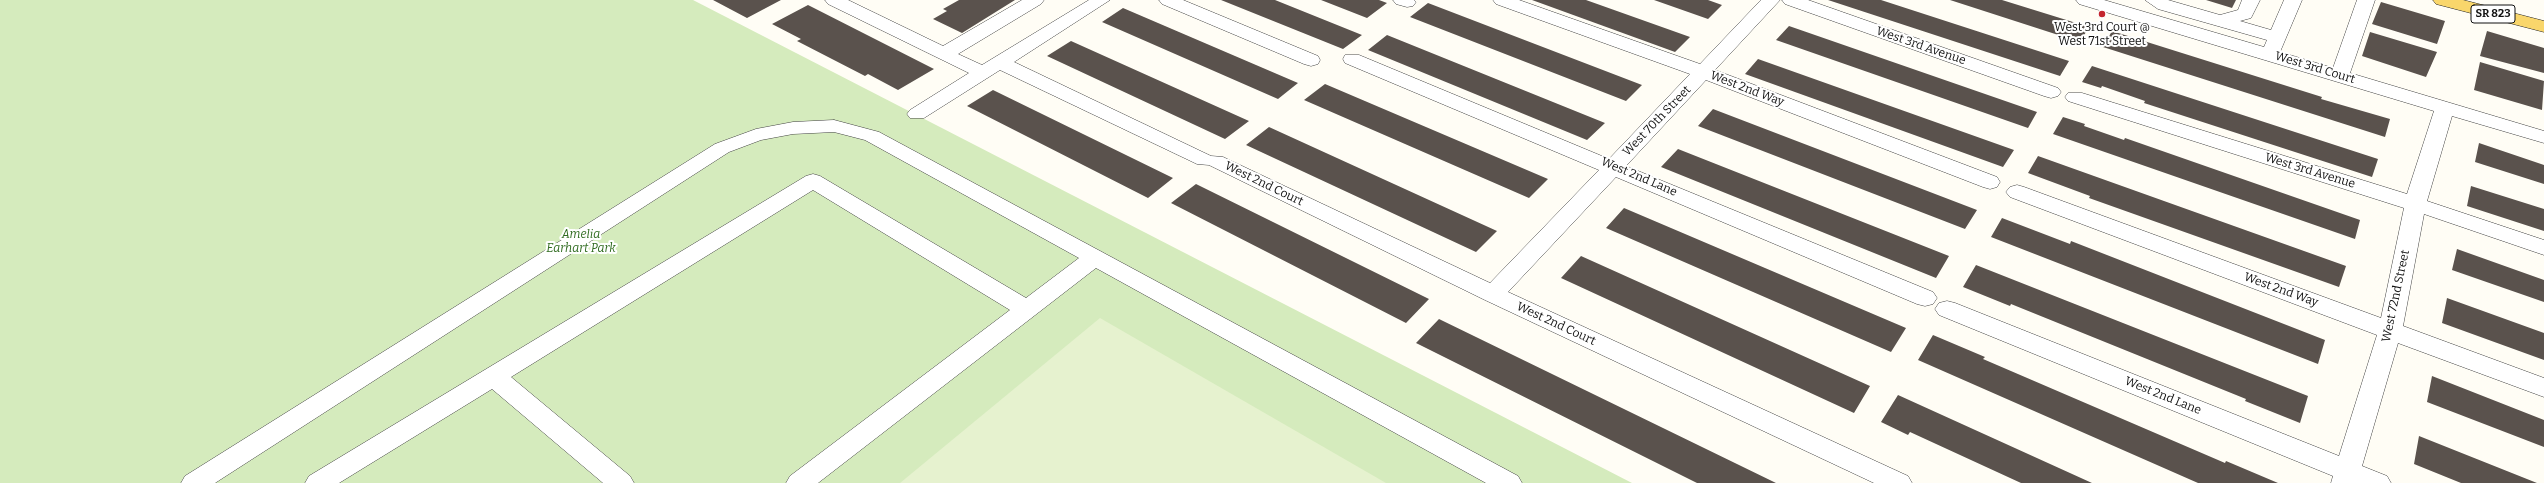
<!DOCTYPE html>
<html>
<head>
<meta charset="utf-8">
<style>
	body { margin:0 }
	canvas { display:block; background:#fffdf5 }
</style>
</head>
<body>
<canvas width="2544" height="483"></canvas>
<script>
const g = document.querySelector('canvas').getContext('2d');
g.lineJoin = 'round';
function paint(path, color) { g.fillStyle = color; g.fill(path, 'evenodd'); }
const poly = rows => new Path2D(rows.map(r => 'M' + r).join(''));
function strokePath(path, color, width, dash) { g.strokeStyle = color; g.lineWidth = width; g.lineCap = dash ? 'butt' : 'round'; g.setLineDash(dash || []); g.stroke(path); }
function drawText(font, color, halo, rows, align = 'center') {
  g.font = font + ' Bitter,serif'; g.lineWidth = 4; g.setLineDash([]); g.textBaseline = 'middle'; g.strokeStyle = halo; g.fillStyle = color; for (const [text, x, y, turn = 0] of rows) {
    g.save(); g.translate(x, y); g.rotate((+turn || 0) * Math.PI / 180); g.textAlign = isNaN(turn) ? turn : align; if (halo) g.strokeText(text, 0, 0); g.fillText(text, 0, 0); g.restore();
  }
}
const green = poly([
	[0,0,693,0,1632,483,0,483]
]);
const pitch = poly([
	[1100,318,1386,483,900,483]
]);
const building = poly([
	[713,0,781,0,747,18],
	[959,0,1015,0,962,33,933,19,947,11,943,9],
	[1221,0,1275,0,1362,35,1343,49],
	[1321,0,1379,0,1387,3,1367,18],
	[1532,0,1586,0,1690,37,1675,52],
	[1654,0,1708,0,1722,5,1708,19],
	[1828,0,1881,0,2069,61,2060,76],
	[1950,0,2002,0,2089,27,2080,42],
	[2206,0,2236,0,2232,8],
	[2381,2,2445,21,2437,44,2372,24],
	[1428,3,1642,85,1626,101,1410,17],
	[808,5,934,69,898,90,868,74,865,76,797,41,801,39,772,24],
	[1123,8,1298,83,1278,99,1102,22],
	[1789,26,2037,112,2028,128,1776,40],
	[2112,31,2322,97,2321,99,2390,119,2385,137,2103,47],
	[2487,31,2544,48,2544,73,2480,56],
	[2370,32,2437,52,2426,77,2362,56],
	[1387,35,1605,123,1587,140,1368,50],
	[1071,41,1249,121,1225,139,1047,56],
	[1758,59,2014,150,2003,167,1745,74],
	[2480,62,2544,81,2542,110,2474,90],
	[2092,66,2378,159,2372,177,2144,103,2145,101,2102,86,2101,88,2082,82],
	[1325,84,1548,179,1529,198,1304,100],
	[993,90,1173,178,1148,198,967,106],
	[1713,109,1977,210,1965,229,1698,126],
	[2063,117,2085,124,2084,126,2124,140,2125,138,2360,220,2355,239,2053,134],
	[1269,127,1497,231,1476,252,1246,145],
	[2479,143,2544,165,2544,184,2475,162],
	[1678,149,1949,256,1936,278,1661,167],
	[2038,156,2346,266,2339,287,2089,198,2090,196,2028,173],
	[1196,184,1429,299,1406,323,1171,203],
	[2471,186,2544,209,2544,231,2467,206],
	[1624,208,1906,328,1891,352,1606,228],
	[2002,218,2070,244,2071,241,2325,340,2318,364,1991,237],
	[2457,249,2544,280,2544,302,2452,270],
	[1581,256,1870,386,1854,413,1561,278],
	[1976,265,2308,396,2300,423,2245,401,2246,399,2011,304,2010,306,1963,287],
	[2447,298,2544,333,2544,360,2442,323],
	[1439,319,1776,483,1697,483,1416,343],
	[1933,335,1985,357,1983,359,2225,463,2226,461,2278,483,2198,483,1918,360],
	[2432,376,2544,420,2544,447,2427,402],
	[1898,395,2092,483,2021,483,1910,432,1908,435,1881,422],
	[2419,436,2537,483,2461,483,2414,464]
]);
const minor = poly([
	[825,0,848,0,943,46,1022,0,1044,0,1041,4,958,54,982,65,1089,0,1110,0,1014,62,1211,156,1223,157,1490,283,1599,170,1345,63,1343,59,1345,55,1359,55,1609,159,1690,74,1496,4,1493,0,1519,0,1700,64,1761,0,1780,0,1715,70,1997,177,2000,182,1997,187,1990,189,1983,187,1706,80,1626,166,1933,292,1937,298,1933,304,1925,306,1917,304,1616,177,1508,292,1908,476,1912,483,1874,483,1485,300,1209,165,1197,164,1000,70,924,118,910,118,907,114,910,110,969,73,828,4,825,0],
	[1159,0,1183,0,1318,56,1320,60,1318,64,1311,66,1304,64,1162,4,1159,0],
	[1393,0,1414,0,1416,2,1413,6,1407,7,1396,4,1393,0],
	[1782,0,1808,0,2058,88,2061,92,2058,96,2051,98,2044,96,1785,4,1782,0],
	[2076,0,2104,0,2264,47,2267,40,2158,9,2145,0,2168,0,2220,15,2238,10,2242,0,2260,0,2251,18,2240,21,2271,30,2284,0,2302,0,2280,52,2333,68,2357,0,2375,0,2350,73,2544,131,2544,143,2452,116,2427,201,2544,240,2544,255,2424,214,2403,326,2544,378,2544,397,2398,343,2362,466,2387,476,2391,483,2331,483,2333,476,1939,315,1935,309,1939,303,1947,301,1955,303,2339,456,2377,335,2010,197,2006,192,2010,187,2017,185,2024,187,2381,318,2404,208,2068,101,2065,97,2068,93,2082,93,2407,194,2434,111,2079,4,2076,0],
	[834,120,879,132,1518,476,1522,483,1486,483,1096,268,818,483,786,483,790,476,1010,310,813,190,511,377,630,476,634,483,603,483,492,389,339,483,305,483,309,476,806,176,813,174,820,176,1026,298,1079,258,865,140,834,132,793,134,761,140,729,152,215,483,181,483,185,476,715,144,756,129,793,122,834,120]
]);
const major = poly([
	[2433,0,2463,0,2544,21,2544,32,2436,4,2433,0]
]);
const markers = [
	[2102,14,4,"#c4262e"]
];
const shields = [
	[2493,14,44]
];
const shieldNames = [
	["SR 823",2493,14]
];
const poiNames = [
	["West 3rd Court @",2102,28],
	["West 71st Street",2102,42]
];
const streetNames = [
	["West 3rd Avenue",1921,46,19],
	["West 3rd Court",2315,68,17],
	["West 2nd Way",1747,89,21],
	["West 70th Street",1657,121,-46],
	["West 3rd Avenue",2310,171,17],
	["West 2nd Lane",1639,177,23],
	["West 2nd Court",1264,184,26],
	["West 2nd Way",2281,290,20],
	["West 72nd Street",2396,296,-78],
	["West 2nd Court",1556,324,25],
	["West 2nd Lane",2163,396,22]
];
const parkNames = [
	["Amelia",581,235],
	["Earhart Park",581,249]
];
paint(green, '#d5ebbd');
paint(pitch, '#e6f2cf');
paint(building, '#5a524d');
strokePath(minor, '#444', 1);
strokePath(major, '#222', 1);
paint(minor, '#fff');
paint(major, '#f9d66b');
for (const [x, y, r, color] of markers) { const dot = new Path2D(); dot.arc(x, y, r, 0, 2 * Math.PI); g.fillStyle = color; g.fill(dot); strokePath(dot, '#fff', 1.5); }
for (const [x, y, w] of shields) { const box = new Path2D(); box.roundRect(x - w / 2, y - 9, w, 18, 3); g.fillStyle = '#fff'; g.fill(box); strokePath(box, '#111', 1); }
drawText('bold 11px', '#111', null, shieldNames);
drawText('12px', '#111', '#fff', poiNames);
drawText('12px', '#111', '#fff', streetNames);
drawText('italic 12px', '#2f6b1f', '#fff', parkNames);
</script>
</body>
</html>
